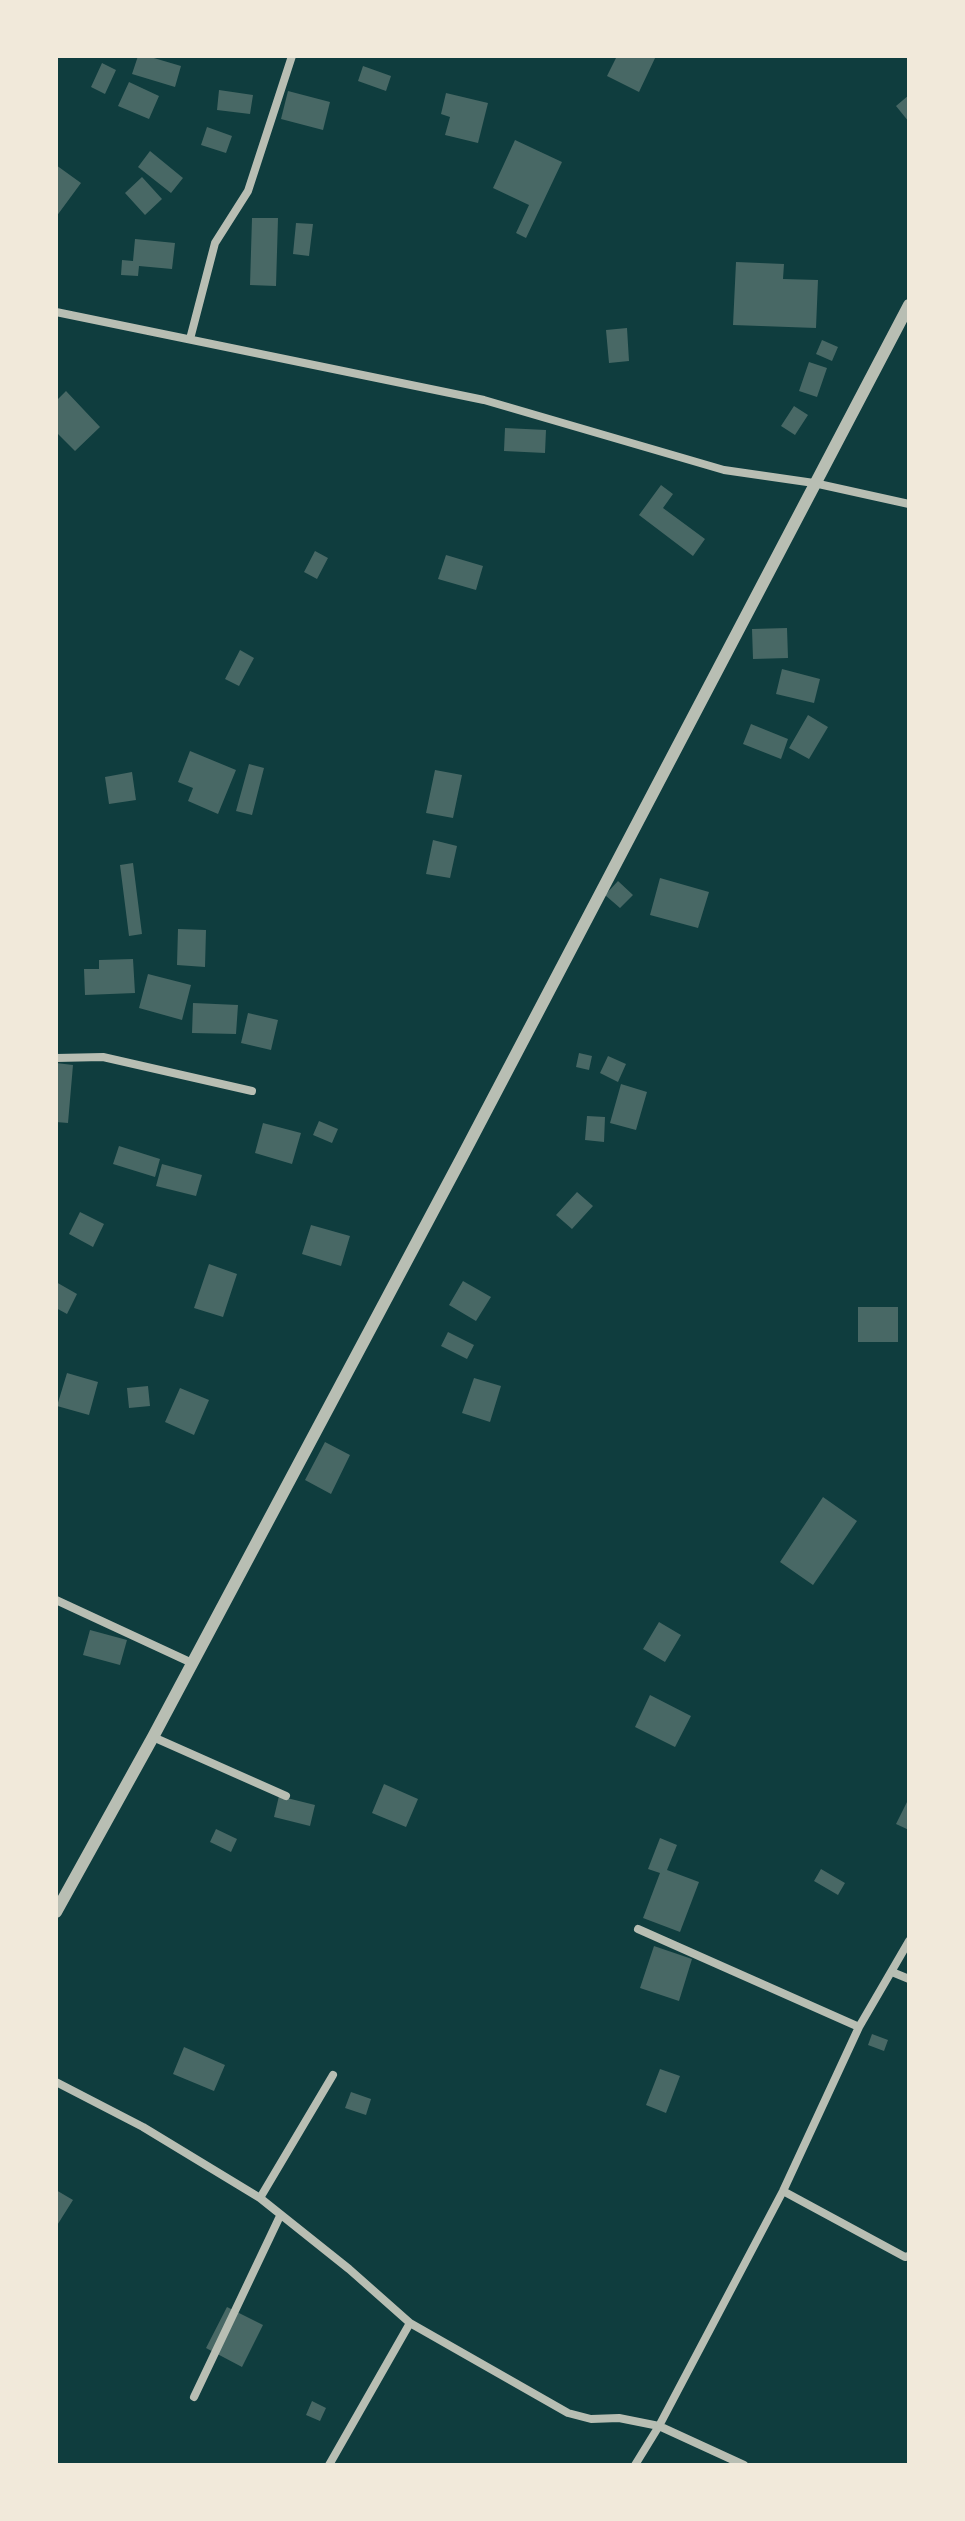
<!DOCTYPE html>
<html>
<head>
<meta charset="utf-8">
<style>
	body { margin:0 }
	#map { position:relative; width:965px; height:2521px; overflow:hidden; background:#0f3d3e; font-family:Commissioner,sans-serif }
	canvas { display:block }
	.frame { position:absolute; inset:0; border:58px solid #f1e9da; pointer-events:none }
</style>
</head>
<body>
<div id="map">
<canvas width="965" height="2521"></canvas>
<div class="frame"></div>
</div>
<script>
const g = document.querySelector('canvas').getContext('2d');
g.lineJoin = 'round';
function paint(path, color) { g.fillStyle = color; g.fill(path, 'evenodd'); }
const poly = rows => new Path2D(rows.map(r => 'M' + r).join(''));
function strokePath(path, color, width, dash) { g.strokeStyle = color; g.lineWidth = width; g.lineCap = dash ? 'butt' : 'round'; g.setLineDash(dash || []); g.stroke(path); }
const building = poly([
	[138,56,147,56,181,66,175,87,132,74],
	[617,56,656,56,639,92,607,76],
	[102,63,116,70,105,94,91,87],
	[363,66,391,76,386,91,358,81],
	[129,82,159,96,149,119,118,106],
	[219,90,253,95,250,114,217,110],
	[288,91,330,102,323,130,281,119],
	[446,93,488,103,478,143,445,135,450,117,441,114],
	[909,95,909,122,896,106],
	[207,127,232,136,226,153,201,145],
	[515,140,562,162,526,238,516,233,529,205,493,188],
	[150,151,183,178,171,193,138,167],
	[56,165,81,183,56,217],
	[142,177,162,199,145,215,125,193],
	[252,218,278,218,276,286,250,285],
	[296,223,313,224,309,256,293,254],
	[135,239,175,243,172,269,139,266,138,276,121,275,122,260,133,261],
	[736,262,784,264,783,279,818,280,816,328,733,325],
	[627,328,629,361,609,363,606,330],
	[822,340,838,347,832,361,816,354],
	[809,362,827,368,817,397,799,391],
	[66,391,100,427,75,451,56,432,56,401],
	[794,406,808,415,795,435,781,426],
	[505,428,546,430,545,453,504,451],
	[661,485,673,494,663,508,705,539,693,556,639,515],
	[315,551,328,558,317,579,304,572],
	[446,555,483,566,476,590,438,579],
	[787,628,788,658,753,659,752,629],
	[240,650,254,658,239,686,225,679],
	[782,669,820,679,814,703,776,694],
	[808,715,828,727,809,759,789,748],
	[751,724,788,739,781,759,743,744],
	[190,751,236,770,218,814,188,801,193,788,178,782],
	[249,764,264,768,252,815,236,811],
	[435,770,462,775,453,818,426,813],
	[132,772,136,800,109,804,105,777],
	[433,840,457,846,450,878,426,874],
	[133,863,142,934,129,936,120,865],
	[660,878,709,892,698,928,650,915],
	[618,881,633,895,620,908,605,895],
	[178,929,206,930,205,967,177,965],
	[133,959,135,993,85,995,84,969,99,969,99,960],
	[148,974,191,985,182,1020,139,1008],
	[193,1003,238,1005,236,1034,192,1033],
	[248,1013,278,1020,271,1050,241,1043],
	[579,1053,592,1056,589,1070,576,1067],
	[608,1056,626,1064,618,1082,600,1073],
	[56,1063,73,1065,68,1123,56,1122],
	[621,1084,647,1092,636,1130,610,1123],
	[587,1116,605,1117,604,1142,585,1140],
	[319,1121,338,1129,332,1143,313,1135],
	[263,1123,301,1133,292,1164,255,1153],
	[119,1146,160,1159,155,1177,113,1164],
	[162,1164,202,1175,196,1196,156,1186],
	[577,1192,593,1206,572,1229,556,1215],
	[80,1212,104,1224,93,1247,69,1234],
	[311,1225,350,1236,341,1266,302,1254],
	[209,1264,237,1274,223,1317,194,1308],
	[463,1281,491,1297,476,1321,449,1305],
	[56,1282,77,1294,67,1314,56,1308],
	[858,1307,898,1307,898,1342,858,1342],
	[448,1332,474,1345,467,1359,441,1346],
	[67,1373,98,1382,89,1415,57,1406],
	[474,1378,501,1386,490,1422,462,1413],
	[148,1386,150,1406,129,1408,127,1388],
	[180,1388,209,1400,194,1435,165,1422],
	[325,1442,350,1455,331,1494,305,1480],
	[823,1497,857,1521,813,1585,780,1562],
	[659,1622,681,1635,665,1662,643,1649],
	[90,1630,127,1640,120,1665,83,1655],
	[650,1695,691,1716,675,1747,635,1727],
	[384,1784,418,1799,406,1827,372,1813],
	[279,1796,315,1805,310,1826,274,1817],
	[909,1798,909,1830,896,1824],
	[216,1829,237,1839,231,1852,210,1842],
	[660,1838,677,1845,667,1870,699,1882,680,1932,643,1918,660,1873,648,1869],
	[821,1869,845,1883,838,1895,814,1881],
	[654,1946,692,1959,679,2001,640,1988],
	[872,2034,888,2040,884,2051,868,2045],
	[184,2047,225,2065,214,2091,173,2074],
	[660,2069,680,2076,666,2113,646,2105],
	[351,2092,371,2099,366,2115,345,2108],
	[56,2190,73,2200,56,2227],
	[227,2307,263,2325,242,2367,206,2348],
	[312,2401,326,2408,320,2421,306,2415]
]);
const minor = poly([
	[56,312,484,400,724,470,814,483,909,504],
	[190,339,215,243,248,191,292,56],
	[56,1058,103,1057,252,1091],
	[56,1600,192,1663],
	[153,1737,286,1796],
	[638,1929,859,2027],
	[892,1972,909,1979],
	[56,2082,143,2127,260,2198,349,2269,410,2323,568,2413,591,2419,619,2418,659,2426,744,2465],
	[783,2191,905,2257,909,2256],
	[260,2198,333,2075],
	[194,2397,280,2216],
	[329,2465,410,2323],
	[635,2465,659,2426,783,2191,859,2027,909,1941]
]);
const tertiary = poly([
	[56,1912,153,1737,462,1157,909,305]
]);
paint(building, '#486865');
strokePath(minor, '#b8beb3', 8);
strokePath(tertiary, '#b8beb3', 12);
</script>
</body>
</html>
